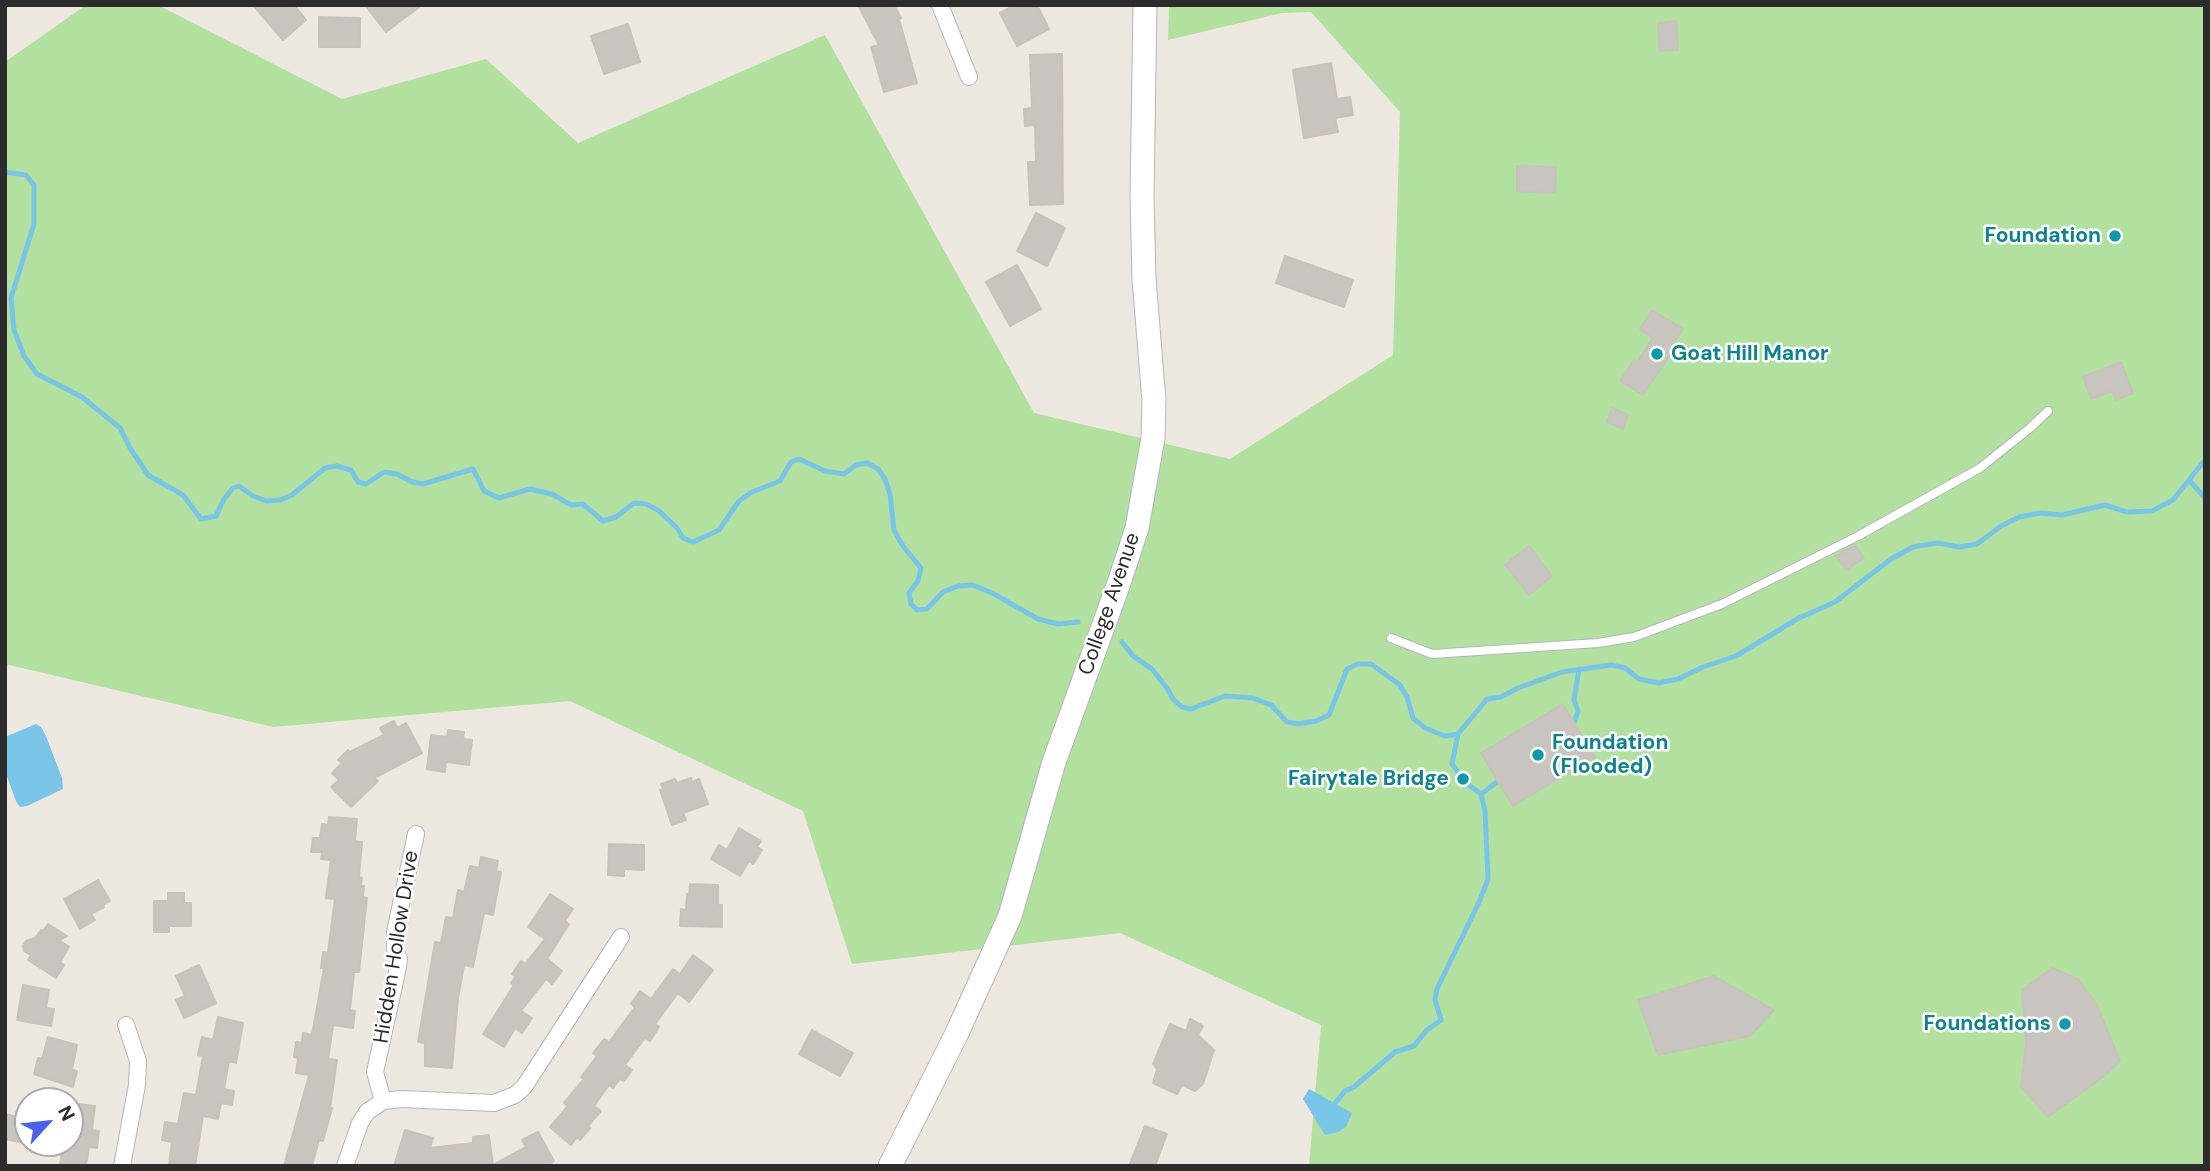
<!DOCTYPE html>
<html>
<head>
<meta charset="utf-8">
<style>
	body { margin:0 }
	#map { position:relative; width:2210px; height:1171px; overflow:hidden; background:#ede8df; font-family:"DM Sans",sans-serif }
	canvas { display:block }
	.frame { position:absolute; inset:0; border:7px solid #2c2c2c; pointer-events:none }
	.north { position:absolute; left:14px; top:1087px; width:70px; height:70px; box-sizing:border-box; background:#fff; border:2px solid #ababab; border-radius:50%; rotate:63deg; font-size:19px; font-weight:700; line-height:28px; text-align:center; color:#2c2c2c }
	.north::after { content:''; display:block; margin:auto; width:24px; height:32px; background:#4a61ef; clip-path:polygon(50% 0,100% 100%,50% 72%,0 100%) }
</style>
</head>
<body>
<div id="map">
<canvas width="2210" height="1171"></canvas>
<div class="frame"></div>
<div class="north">N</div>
</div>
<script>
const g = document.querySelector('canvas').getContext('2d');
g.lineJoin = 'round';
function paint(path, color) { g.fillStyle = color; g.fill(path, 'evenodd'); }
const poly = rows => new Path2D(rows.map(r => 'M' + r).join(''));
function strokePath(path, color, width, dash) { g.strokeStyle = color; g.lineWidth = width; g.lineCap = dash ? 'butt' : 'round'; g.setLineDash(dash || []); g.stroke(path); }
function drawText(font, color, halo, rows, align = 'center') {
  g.font = font + ' "DM Sans",sans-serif'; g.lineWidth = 5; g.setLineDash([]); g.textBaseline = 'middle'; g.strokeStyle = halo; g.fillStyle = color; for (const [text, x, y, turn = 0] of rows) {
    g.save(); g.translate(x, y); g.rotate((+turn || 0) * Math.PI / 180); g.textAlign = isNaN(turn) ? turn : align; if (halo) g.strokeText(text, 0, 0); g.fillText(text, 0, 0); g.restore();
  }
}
const green = poly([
	[86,5,158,5,342,99,486,59,578,143,825,35,1034,413,1230,459,1393,355,1400,112,1311,12,1282,13,1168,40,1169,5,2205,5,2205,1166,1309,1166,1321,1025,1120,933,852,964,803,811,570,701,273,727,5,664,5,62]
]);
const water = poly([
	[36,724,41,727,46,736,62,778,63,789,27,806,20,807,16,801,5,771,5,737],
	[1309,1089,1352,1113,1346,1127,1338,1132,1325,1135,1303,1099]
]);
const stream = poly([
	[5,172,26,175,34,185,34,224,11,298,14,330,24,356,37,374,82,397,120,428,130,448,148,475,183,495,201,519,216,516,224,499,233,488,239,486,253,496,266,501,280,500,292,495,325,468,337,466,351,470,358,482,366,484,384,472,397,474,412,482,423,484,473,469,484,491,499,498,530,489,552,494,571,505,583,504,603,521,616,517,634,503,646,504,658,510,677,528,683,538,693,542,719,530,739,501,752,492,780,481,791,462,799,459,825,471,844,474,856,465,867,463,878,469,885,479,890,494,894,530,903,546,921,568,918,581,909,593,911,604,917,610,927,609,943,592,958,586,973,585,994,594,1038,619,1058,624,1078,622],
	[2189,480,2205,498],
	[1122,642,1133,656,1152,669,1167,688,1173,699,1182,707,1191,709,1225,696,1253,698,1271,705,1287,722,1298,724,1316,721,1329,715,1347,669,1358,664,1371,664,1400,685,1407,697,1413,718,1425,728,1445,736,1458,734,1487,699,1501,697,1518,688,1562,672,1611,665,1625,668,1639,679,1659,683,1678,679,1703,667,1736,656,1799,618,1835,602,1891,559,1913,547,1938,543,1959,547,1977,544,2001,526,2019,517,2040,513,2062,515,2105,505,2127,512,2152,511,2173,500,2205,460],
	[1572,728,1578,711,1574,700,1579,669],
	[1481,794,1501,779],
	[1335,1103,1345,1091,1354,1087,1395,1052,1414,1046,1427,1030,1441,1020,1435,1000,1437,989,1480,900,1488,879,1485,811,1481,794,1466,783,1452,764,1458,734]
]);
const building = poly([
	[253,5,294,5,306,20,283,40,253,5],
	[365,5,422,5,386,32,365,5],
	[858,5,894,5,901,18,899,19,917,83,884,92,871,47,879,45,858,5],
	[1015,5,1037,5,1049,29,1017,46,1000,13,1015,5],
	[319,17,360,18,360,47,319,47,319,17],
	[1676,21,1678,50,1660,51,1658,23,1676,21],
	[628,24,640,62,604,74,591,36,628,24],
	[1062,54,1063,204,1030,205,1028,162,1036,162,1035,125,1025,126,1024,109,1032,108,1030,55,1062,54],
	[1331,63,1337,99,1350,97,1353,115,1335,118,1338,132,1304,138,1293,70,1331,63],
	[1517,166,1556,167,1555,193,1517,191,1517,166],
	[1036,213,1065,228,1047,266,1017,251,1036,213],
	[1285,256,1353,280,1344,307,1276,283,1285,256],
	[1017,265,1041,309,1010,326,986,282,1017,265],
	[1652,310,1683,329,1672,346,1675,348,1643,395,1620,381,1634,360,1637,362,1653,338,1640,329,1652,310],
	[2121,362,2133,393,2116,400,2112,391,2091,399,2083,377,2121,362],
	[1612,408,1628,415,1623,429,1607,422,1612,408],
	[1855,545,1864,558,1846,570,1836,556,1855,545],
	[1529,546,1552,576,1529,595,1505,565,1529,546],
	[1563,704,1595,757,1513,806,1481,753,1563,704],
	[394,721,397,728,406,723,422,753,374,778,378,781,351,807,331,787,339,780,332,773,342,763,338,760,348,750,350,752,384,735,380,728,394,721],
	[448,730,464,732,463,739,472,740,469,765,446,762,445,772,427,769,431,735,447,737,448,730],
	[691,778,692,782,699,779,708,804,683,813,686,820,672,825,660,790,663,789,661,784,675,779,677,783,691,778],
	[329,817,357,819,355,841,362,842,359,877,362,878,361,886,364,886,363,897,367,898,359,972,354,972,350,1010,355,1011,353,1028,333,1025,328,1059,337,1060,330,1108,332,1108,323,1141,319,1140,312,1166,284,1166,309,1075,296,1073,298,1058,294,1057,296,1042,302,1043,303,1033,312,1035,324,968,321,968,323,952,328,953,335,899,326,898,331,860,321,859,322,852,311,852,313,838,320,838,322,824,328,825,329,817],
	[739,828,761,841,757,847,762,850,753,864,749,861,740,876,711,859,719,845,727,850,739,828],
	[609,844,644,845,644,870,624,869,624,876,608,875,609,844],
	[481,857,498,861,496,871,501,872,493,915,484,913,473,967,464,965,458,998,452,1068,425,1066,425,1043,418,1042,435,942,441,943,446,917,453,918,458,890,464,892,470,866,479,868,481,857],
	[98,880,110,901,103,905,104,907,91,914,95,920,80,929,64,899,98,880],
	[690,884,718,885,718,905,722,905,722,927,680,926,681,909,686,910,687,894,689,894,690,884],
	[168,893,184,893,184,903,191,903,191,926,169,926,169,932,154,932,154,901,168,901,168,893],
	[550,894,573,909,565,921,569,924,547,959,562,971,552,984,546,979,521,1011,532,1018,522,1033,515,1028,504,1047,483,1034,514,985,511,983,516,976,512,974,521,961,525,964,545,939,528,927,550,894],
	[48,924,67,936,59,940,69,947,60,962,64,965,56,978,28,960,31,955,24,951,23,946,26,941,35,938,41,930,43,931,48,924],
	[693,955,713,970,689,1002,678,993,655,1024,659,1027,650,1041,645,1038,625,1065,632,1070,624,1081,620,1079,613,1088,609,1085,594,1106,601,1111,588,1126,590,1128,580,1140,577,1137,571,1145,550,1127,568,1106,564,1103,584,1079,581,1077,597,1056,593,1053,604,1039,609,1042,635,1007,631,1004,640,991,651,999,673,969,680,974,693,955],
	[199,965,216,1003,184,1018,176,1000,185,996,176,976,199,965],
	[2052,968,2078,979,2097,1005,2120,1061,2103,1077,2048,1117,2021,1087,2026,1043,2022,990,2052,968],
	[1714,976,1774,1010,1750,1036,1658,1055,1638,1000,1714,976],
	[23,985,49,990,46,1008,54,1009,51,1026,17,1020,23,985],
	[218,1017,243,1023,236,1063,229,1061,224,1089,234,1091,232,1105,221,1103,218,1119,203,1116,195,1166,169,1164,172,1142,162,1140,165,1122,178,1124,184,1093,196,1095,203,1056,198,1055,202,1037,213,1040,218,1017],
	[1190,1019,1203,1026,1198,1035,1214,1050,1203,1084,1195,1091,1182,1085,1177,1094,1153,1083,1157,1069,1153,1064,1170,1024,1186,1031,1190,1019],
	[812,1030,853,1053,840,1076,799,1054,812,1030],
	[48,1037,77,1045,72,1070,77,1071,73,1087,34,1074,38,1058,42,1059,48,1037],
	[70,1103,95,1106,92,1130,99,1131,97,1148,89,1147,86,1166,60,1166,63,1143,70,1143,70,1103],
	[5,1114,28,1119,28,1144,5,1139,5,1114],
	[1145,1126,1167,1134,1155,1166,1129,1166,1145,1126],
	[405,1130,433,1138,430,1148,473,1143,473,1137,489,1135,493,1165,526,1147,522,1140,538,1132,554,1161,546,1166,394,1166,405,1130]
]);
const lane = poly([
	[1391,638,1432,654,1598,643,1634,637,1722,604,1858,536,1980,468,2030,428,2048,411]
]);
const street = poly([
	[940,5,969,77],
	[383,1101,375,1072,397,972,399,959,395,949,395,932,416,834],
	[122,1166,137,1085,138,1061,126,1025],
	[345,1166,360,1123,367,1112,383,1101,402,1099,494,1103,515,1095,524,1087,621,937]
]);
const secondary = poly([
	[890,1166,957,1033,1010,916,1054,762,1119,583,1137,528,1153,438,1154,401,1144,279,1142,197,1145,5]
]);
const markers = [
	[2115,236,7,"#0f9aa8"],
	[1657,354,7,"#0f9aa8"],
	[1538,755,7,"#0f9aa8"],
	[1463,779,7,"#0f9aa8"],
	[2065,1024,7,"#0f9aa8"]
];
const cultureNames = [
	["Foundation",2101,236],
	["Goat Hill Manor",1671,354,"left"],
	["Foundation",1552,743,"left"],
	["(Flooded)",1552,767,"left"],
	["Fairytale Bridge",1449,779],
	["Foundations",2051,1024]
];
const streetNames = [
	["College Avenue",1110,604,-71],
	["Hidden Hollow Drive",397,947,-81]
];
paint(green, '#b2e09f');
paint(water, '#79c5e8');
strokePath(stream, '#79c5e8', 5);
paint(building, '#c8c4bf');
strokePath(building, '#c8c3b9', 2);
strokePath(lane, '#b3b5be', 10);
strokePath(street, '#b3b5be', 18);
strokePath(secondary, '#b3b5be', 25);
strokePath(lane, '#fff', 8);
strokePath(street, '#fff', 16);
strokePath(secondary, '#fff', 23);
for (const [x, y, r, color] of markers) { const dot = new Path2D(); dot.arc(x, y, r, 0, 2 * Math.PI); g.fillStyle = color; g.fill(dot); strokePath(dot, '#fff', 2.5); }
drawText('bold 21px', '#0d838f', '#fff', cultureNames, 'right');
drawText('21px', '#2c2c2c', '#fff', streetNames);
</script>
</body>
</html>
